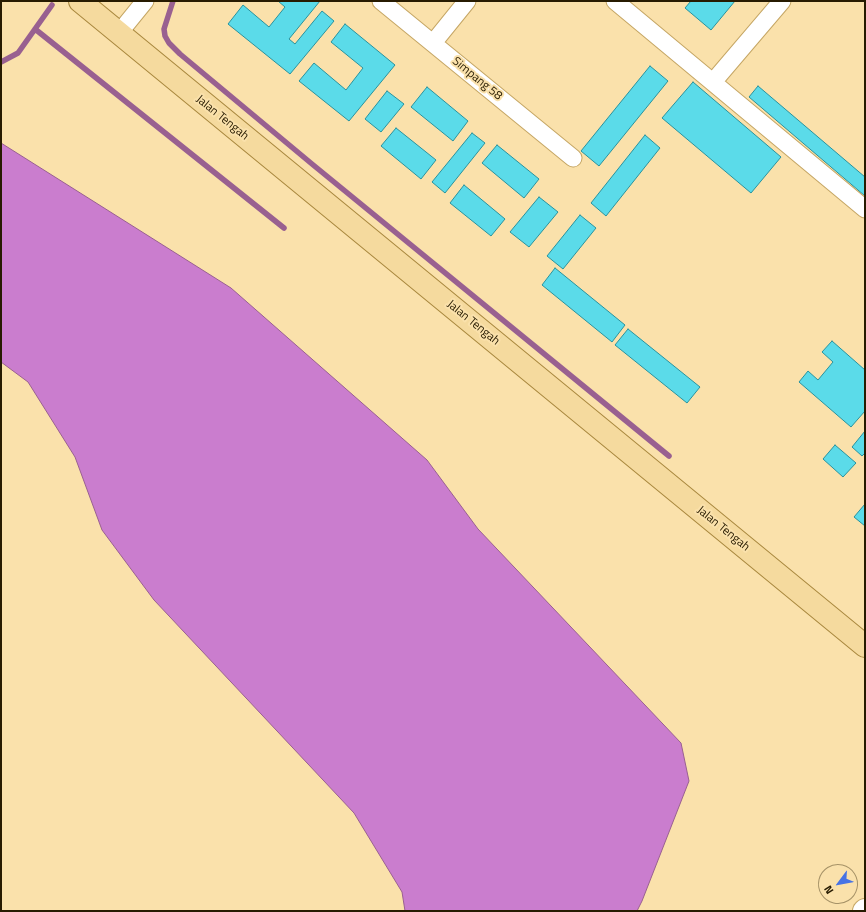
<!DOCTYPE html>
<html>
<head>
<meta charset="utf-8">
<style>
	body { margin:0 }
	#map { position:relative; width:866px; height:912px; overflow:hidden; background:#fae1ab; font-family:"Titillium Web",sans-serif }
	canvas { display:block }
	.frame { position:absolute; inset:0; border:2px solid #271b01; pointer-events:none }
	.north { position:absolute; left:818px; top:864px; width:40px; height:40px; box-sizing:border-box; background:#fae1ab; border:1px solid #a69267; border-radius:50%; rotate:238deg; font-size:11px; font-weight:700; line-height:16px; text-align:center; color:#271b01 }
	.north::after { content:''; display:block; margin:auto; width:14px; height:18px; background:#4773e5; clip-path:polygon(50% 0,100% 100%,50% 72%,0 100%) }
</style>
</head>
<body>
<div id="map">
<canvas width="866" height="912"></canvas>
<div class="frame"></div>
<div class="north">N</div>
</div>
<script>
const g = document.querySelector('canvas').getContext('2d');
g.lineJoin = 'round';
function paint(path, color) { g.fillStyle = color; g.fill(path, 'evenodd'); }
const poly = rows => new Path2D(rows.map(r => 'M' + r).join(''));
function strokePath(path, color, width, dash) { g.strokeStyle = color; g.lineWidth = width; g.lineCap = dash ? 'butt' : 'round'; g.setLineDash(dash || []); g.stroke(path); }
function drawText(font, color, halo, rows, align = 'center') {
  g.font = font + ' "Titillium Web",sans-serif'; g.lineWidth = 4; g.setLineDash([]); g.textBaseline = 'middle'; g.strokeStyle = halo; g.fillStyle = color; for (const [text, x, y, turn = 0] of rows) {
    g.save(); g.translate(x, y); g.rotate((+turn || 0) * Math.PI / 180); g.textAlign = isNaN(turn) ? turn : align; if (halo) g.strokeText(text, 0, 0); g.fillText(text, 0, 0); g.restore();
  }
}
const water = poly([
	[1,143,231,288,427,460,478,529,681,743,689,781,642,901,637,911,405,911,402,892,354,813,154,600,102,530,75,457,28,382,1,362,1,143]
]);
const stream = poly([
	[173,1,164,29,165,36,169,43,180,54,312,164,669,456],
	[35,29,284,228],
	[1,62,18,53,52,5]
]);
const building = poly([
	[278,1,320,1,289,39,295,44,322,11,334,21,290,74,228,24,243,5,269,27,285,7,278,1],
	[691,1,735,1,711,30,685,8,691,1],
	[345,24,395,65,349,121,299,81,314,63,346,90,363,68,331,42,345,24],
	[650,66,668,81,599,166,581,151,650,66],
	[693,82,781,157,751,193,662,118,693,82],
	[758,86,865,177,865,196,749,97,758,86],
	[427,87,468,121,453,141,411,107,427,87],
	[387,91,404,104,381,132,365,119,387,91],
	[396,128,436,160,421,179,381,146,396,128],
	[472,133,485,143,445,193,432,182,472,133],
	[645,135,660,148,606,216,591,203,645,135],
	[497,145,539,179,524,198,482,163,497,145],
	[464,185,505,219,491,236,450,203,464,185],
	[539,197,558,212,529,247,510,232,539,197],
	[580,215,596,228,563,269,547,256,580,215],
	[555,268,625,325,612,342,542,285,555,268],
	[628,329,700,387,687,403,615,345,628,329],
	[832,341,865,370,865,411,851,427,799,382,808,371,818,380,833,362,822,352,832,341],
	[865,431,865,453,862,456,852,447,865,431],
	[835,445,856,463,843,477,823,459,835,445],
	[865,504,865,526,854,517,865,504]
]);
const street = poly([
	[381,1,573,158],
	[615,1,865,209],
	[119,33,145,1],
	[433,43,467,1],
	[713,82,782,1]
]);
const secondary = poly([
	[864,911,865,910]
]);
const primary = poly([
	[80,1,865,646]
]);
const streetNames = [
	["Simpang 58",477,79,39],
	["Jalan Tengah",222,118,39],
	["Jalan Tengah",473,323,39],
	["Jalan Tengah",723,529,39]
];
paint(water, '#ca7dce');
strokePath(water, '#996090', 1);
strokePath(stream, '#996090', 5.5);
paint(building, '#5bdbe9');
strokePath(building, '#29929d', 1);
strokePath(street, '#c5a664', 19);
strokePath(secondary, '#c5a664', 24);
strokePath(primary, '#a8873d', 24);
strokePath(street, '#fff', 17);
strokePath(secondary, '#fff', 22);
strokePath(primary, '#f5da9e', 22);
drawText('12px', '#271b01', '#fae1ab', streetNames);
</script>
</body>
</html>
